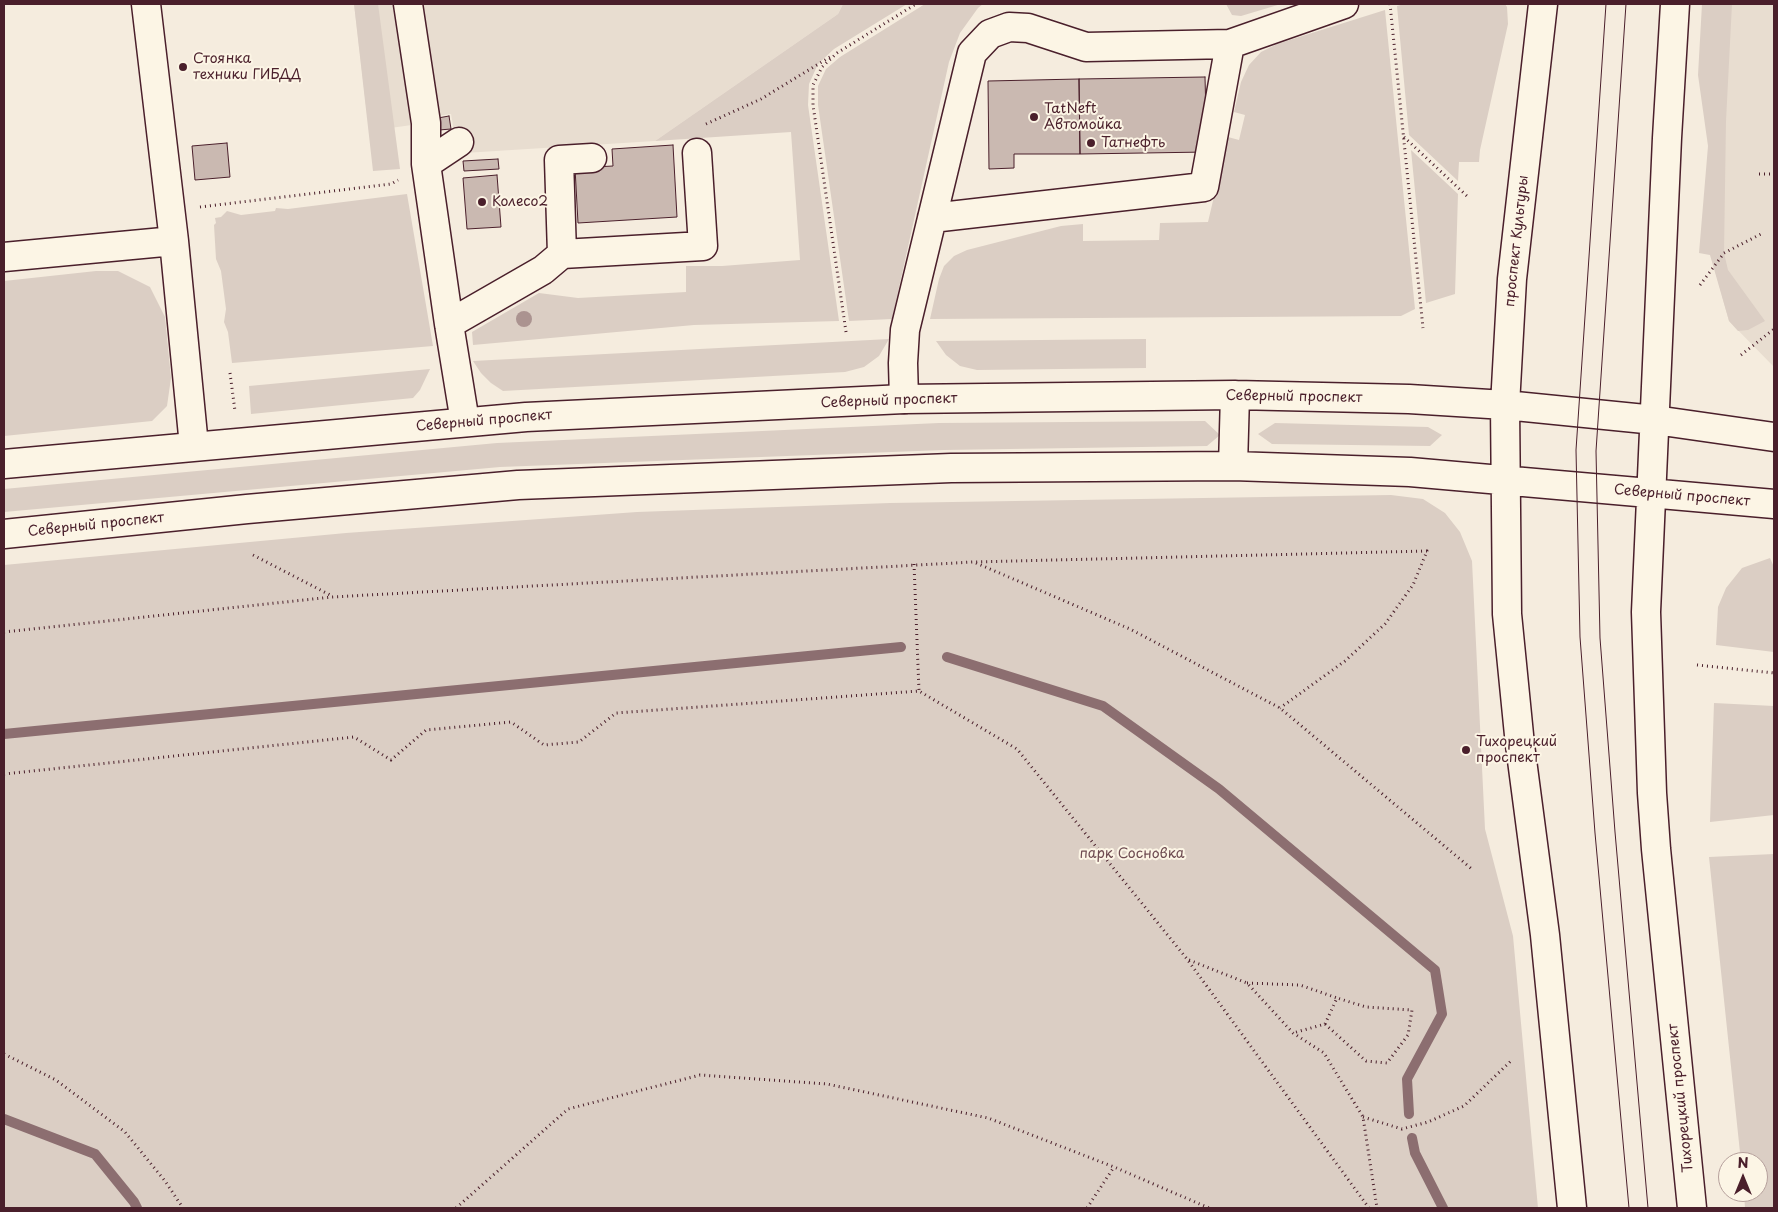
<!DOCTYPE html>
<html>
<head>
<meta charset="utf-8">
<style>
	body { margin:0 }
	#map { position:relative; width:1778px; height:1212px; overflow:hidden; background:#f5ecde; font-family:"Playpen Sans",sans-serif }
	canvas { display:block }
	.frame { position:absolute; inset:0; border:5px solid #4a1f2b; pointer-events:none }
	.north { position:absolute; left:1718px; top:1152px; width:50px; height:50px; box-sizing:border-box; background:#fcf5e5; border:1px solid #b59f9b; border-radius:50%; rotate:0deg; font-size:14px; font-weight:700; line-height:20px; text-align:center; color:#4a1f2b }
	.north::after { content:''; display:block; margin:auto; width:18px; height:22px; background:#4a1f2b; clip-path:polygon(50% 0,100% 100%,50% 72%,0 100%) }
</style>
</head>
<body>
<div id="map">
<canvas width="1778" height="1212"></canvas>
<div class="frame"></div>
<div class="north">N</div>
</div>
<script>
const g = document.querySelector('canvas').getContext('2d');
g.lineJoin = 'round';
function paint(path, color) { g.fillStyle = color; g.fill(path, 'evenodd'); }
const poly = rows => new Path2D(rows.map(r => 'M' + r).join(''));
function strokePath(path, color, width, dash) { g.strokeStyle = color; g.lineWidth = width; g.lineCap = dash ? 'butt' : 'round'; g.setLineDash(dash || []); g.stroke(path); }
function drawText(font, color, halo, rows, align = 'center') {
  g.font = font + ' "Playpen Sans",sans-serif'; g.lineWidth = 4; g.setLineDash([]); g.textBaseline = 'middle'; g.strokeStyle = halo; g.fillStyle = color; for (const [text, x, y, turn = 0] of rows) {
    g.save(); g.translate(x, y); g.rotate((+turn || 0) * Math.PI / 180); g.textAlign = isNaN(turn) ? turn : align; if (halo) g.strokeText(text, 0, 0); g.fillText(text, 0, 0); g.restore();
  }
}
const built = poly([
	[354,4,843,4,838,14,655,141,464,153,454,131,451,114,437,116,426,123,369,131],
	[1722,4,1774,4,1774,367,1729,321,1707,242]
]);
const green = poly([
	[354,4,378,4,400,169,373,171],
	[843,4,907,4,834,49,818,64,809,84,808,105,839,321,694,325,473,345,472,332,539,293,578,298,686,292,686,266,722,266,800,260,791,132,655,141,838,14],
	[925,4,983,4,978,8,960,33,949,62,892,319,849,321,818,105,818,86,826,69,840,57],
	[1226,4,1281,4,1241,16,1232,15],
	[1404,4,1505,4,1507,7,1508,24,1480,150,1479,162,1459,162,1458,181,1409,135,1397,6],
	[1702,4,1732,4,1726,121,1724,253,1728,270,1765,321,1748,330,1738,331,1729,321,1710,255,1699,253,1708,146,1698,75],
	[1385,10,1415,309,1401,316,930,319,939,279,944,266,954,256,967,250,1061,226,1083,224,1083,241,1159,240,1160,223,1208,222,1228,137,1239,140,1245,115,1234,112,1241,82,1249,65,1261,52,1277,44],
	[1411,150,1458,194,1455,294,1426,303],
	[407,194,433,346,232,363,228,332,224,322,226,309,221,271,216,259,214,225,216,223,215,218,221,217,227,211,241,215,275,211,276,208,288,209],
	[96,271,118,271,150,287,165,317,171,378,167,406,152,421,4,436,4,281],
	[889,339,879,356,864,367,845,372,503,391,491,383,481,373,473,361],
	[1146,339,1146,368,977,370,960,366,946,355,936,341],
	[430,369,420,390,413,398,251,414,249,386],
	[1205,421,1220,435,1207,446,944,450,500,467,4,512,4,489,497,443,939,423],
	[1275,423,1428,427,1442,435,1430,446,1272,444,1258,434],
	[1391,495,1423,499,1445,513,1460,532,1472,561,1485,829,1513,936,1538,1208,4,1208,4,565,346,533,637,512,890,503],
	[1770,558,1774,567,1774,652,1716,645,1718,607,1726,588,1742,568],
	[1714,703,1774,706,1774,815,1710,822],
	[1774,854,1774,1208,1745,1208,1744,1192,1758,1192,1758,1162,1741,1162,1709,857]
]);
const stream = poly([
	[947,657,1103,706,1219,789,1435,970,1442,1014,1407,1079,1409,1114],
	[4,734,901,647],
	[4,1119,95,1154,134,1202,137,1208],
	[1412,1138,1415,1153,1443,1208]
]);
const building = poly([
	[1205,77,1207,152,1080,154,1079,79,1205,77],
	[1079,79,1080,154,1014,154,1014,168,989,169,988,81,1079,79],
	[449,116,451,129,439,130,438,118,449,116],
	[227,143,230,177,195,180,192,146,227,143],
	[673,145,677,217,578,223,575,168,613,166,612,149,673,145],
	[498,159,499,169,464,171,463,161,498,159],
	[497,175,501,227,467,229,463,178,497,175]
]);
const path = poly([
	[1390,4,1423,328],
	[706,124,761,99,830,57],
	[1404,137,1468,197],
	[1759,174,1774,174],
	[200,207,391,184,398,180],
	[1700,285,1724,253,1761,234],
	[846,332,813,105,813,85,822,67,837,53,916,4],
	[1741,355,1774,329],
	[230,373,235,411],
	[253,555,332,596],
	[976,563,1130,629,1280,708,1473,870],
	[914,564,919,691],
	[4,632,332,597,973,562,1427,551,1413,585,1385,624,1345,661,1280,708],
	[1697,665,1774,673],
	[4,774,354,737,391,760,426,730,511,722,544,745,579,742,616,713,919,691,1017,749,1187,959,1369,1208],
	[1189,960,1247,983,1293,1033,1324,1053,1363,1117,1377,1208],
	[1247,983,1300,985,1337,998,1325,1024,1293,1033],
	[1325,1024,1366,1061,1387,1063,1408,1035,1412,1010,1366,1007,1337,998],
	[4,1054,56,1080,125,1132,165,1181,183,1208],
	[1363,1117,1402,1129,1428,1122,1464,1106,1513,1059],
	[456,1208,568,1109,700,1075,827,1084,988,1118,1114,1167,1209,1208],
	[1087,1208,1114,1167]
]);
const minor = poly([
	[146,4,174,241],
	[408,4,426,123,426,164,449,324,465,422],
	[426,164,459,142],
	[932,218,1204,187,1230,44],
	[562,254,559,160,592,158],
	[4,257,174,241,194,446],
	[449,324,543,270,562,254,703,246,697,153],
	[904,399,903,363,905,330,972,53,990,34,1009,27,1028,28,1086,47,1230,44,1344,4]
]);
const major = poly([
	[1543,4,1512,279,1505,405,1507,614,1520,745,1545,935,1572,1208],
	[1675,4,1667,138,1646,612,1652,793,1656,849,1692,1208],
	[4,464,526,417,904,399,1235,395,1409,399,1505,405,1655,420,1774,437],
	[1233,466,1235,395],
	[4,534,247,509,518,485,951,468,1233,466,1410,472,1774,504]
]);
const tram = poly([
	[1606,4,1576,450,1580,637,1595,833,1629,1208],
	[1626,4,1596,451,1600,638,1615,832,1648,1208]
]);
const trees = [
	[524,319]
];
const markers = [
	[183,67,5,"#4a1f2b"],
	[1034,117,5,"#4a1f2b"],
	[1091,143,5,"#4a1f2b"],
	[482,202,5,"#4a1f2b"],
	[1466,750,5,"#4a1f2b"]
];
const poiNames = [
	["Стоянка",193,59],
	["техники ГИБДД",193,75],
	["TatNeft",1044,109],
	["Автомойка",1044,125],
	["Татнефть",1101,143],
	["Колесо2",492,202],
	["Тихорецкий",1476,742],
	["проспект",1476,758]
];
const streetNames = [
	["проспект Культуры",1517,241,-84],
	["Северный проспект",1294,397,1],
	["Северный проспект",889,401,-2],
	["Северный проспект",484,421,-5],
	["Северный проспект",1682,496,5],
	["Северный проспект",96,525,-6],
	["Тихорецкий проспект",1681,1098,-96]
];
const parkNames = [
	["парк Сосновка",1132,854]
];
paint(built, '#e8ddd0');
paint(green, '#dbcec4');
strokePath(stream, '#8c6e70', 10);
paint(building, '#cab9b1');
strokePath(building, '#4a1f2b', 1);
strokePath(minor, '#4a1f2b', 31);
strokePath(major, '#4a1f2b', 31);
strokePath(path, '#4a1f2b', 3, [1, 4]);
strokePath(minor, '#fcf5e5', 28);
strokePath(major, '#fcf5e5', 28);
strokePath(tram, '#4a1f2b', 1);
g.fillStyle = '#ab9390';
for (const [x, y] of trees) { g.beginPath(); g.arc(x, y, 8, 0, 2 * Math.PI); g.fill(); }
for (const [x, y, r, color] of markers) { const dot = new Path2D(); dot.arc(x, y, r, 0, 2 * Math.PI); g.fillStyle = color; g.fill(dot); strokePath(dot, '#fcf5e5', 2); }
drawText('14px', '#4a1f2b', '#fcf5e5', poiNames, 'left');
drawText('14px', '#4a1f2b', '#fcf5e5', streetNames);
drawText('14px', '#6e4b51', '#fcf5e5', parkNames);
</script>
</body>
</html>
